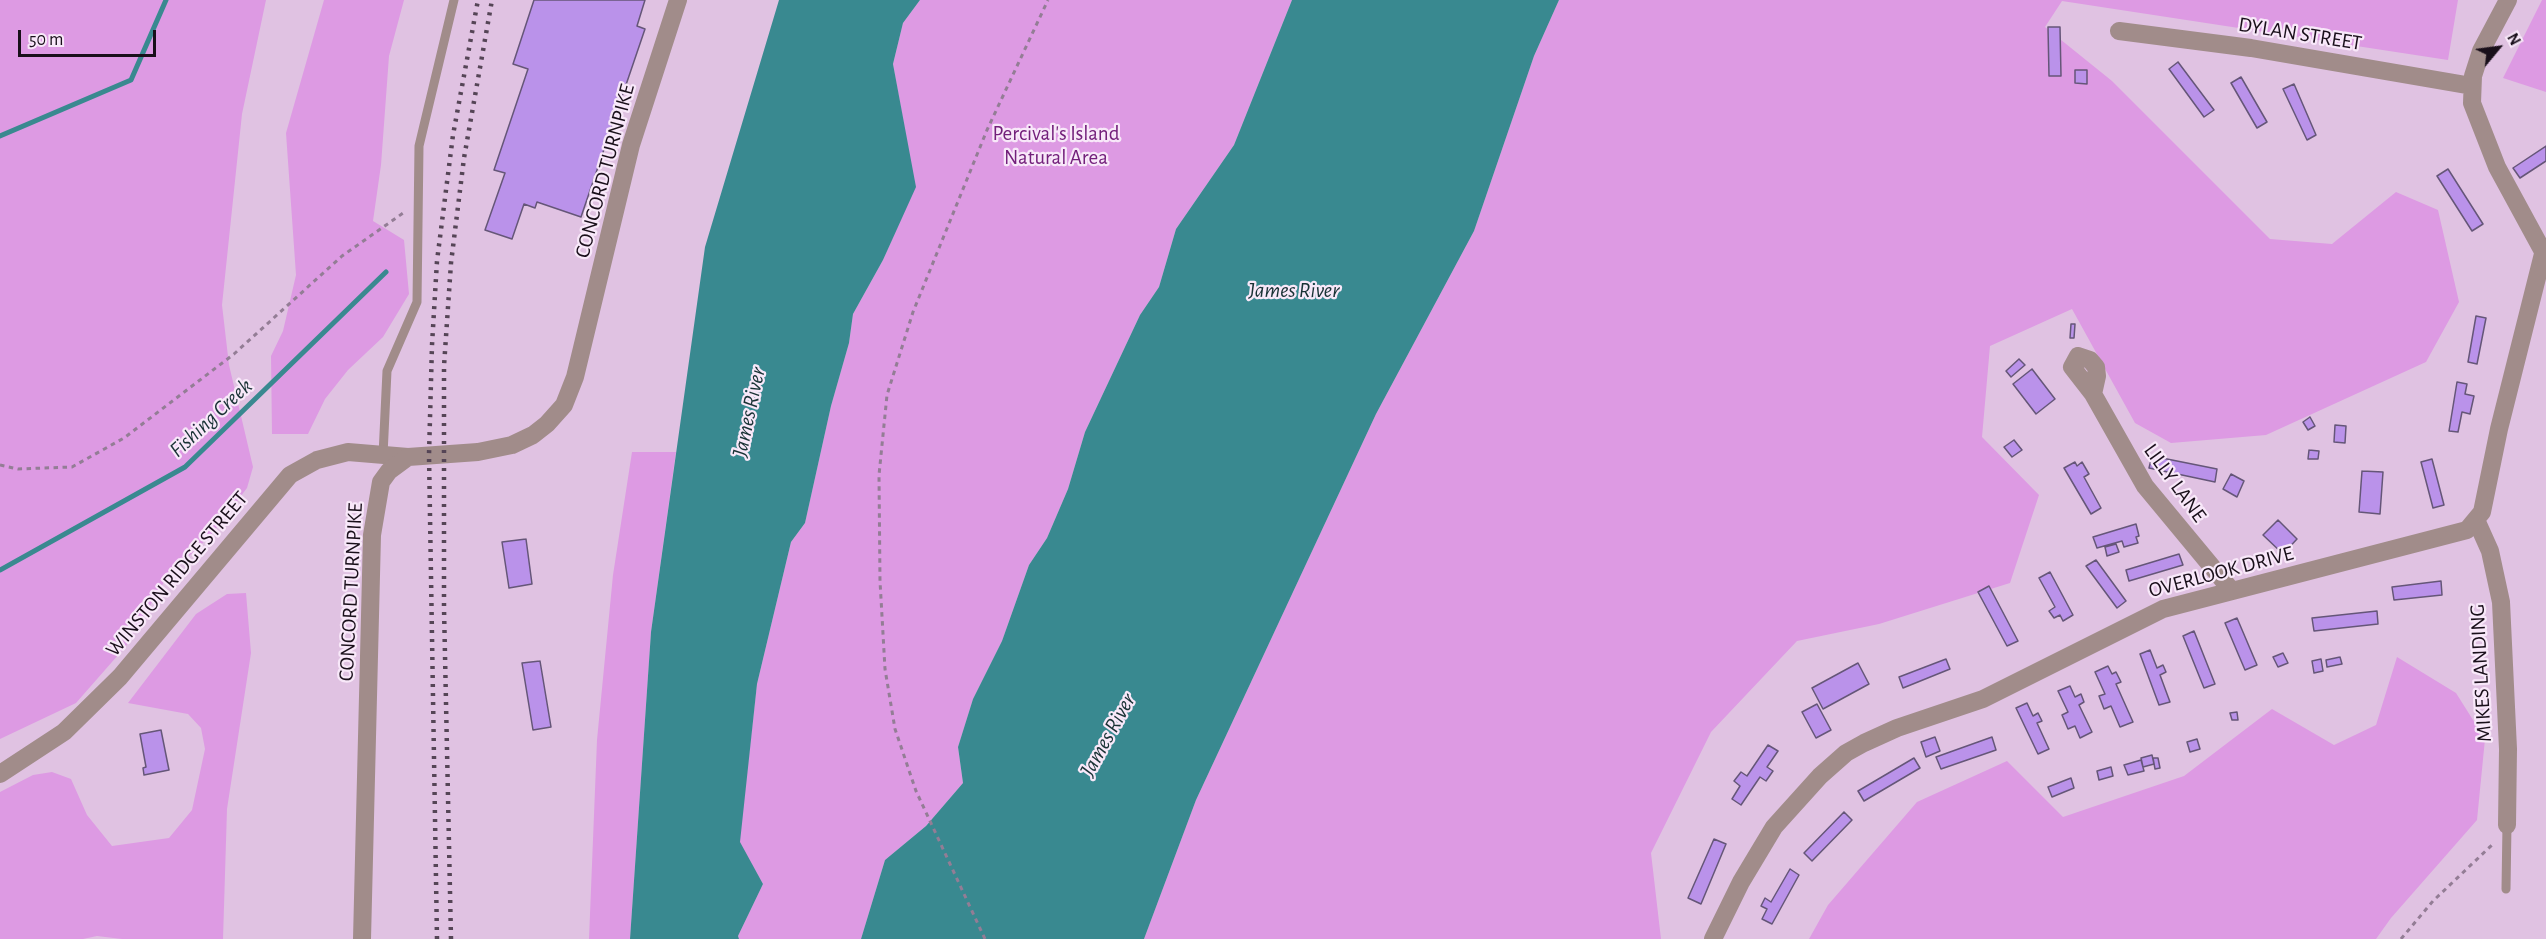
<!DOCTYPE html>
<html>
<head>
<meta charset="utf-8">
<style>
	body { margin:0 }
	#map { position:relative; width:2546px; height:939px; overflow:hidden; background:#e0c2e2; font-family:"Alegreya Sans",sans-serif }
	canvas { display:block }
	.north { position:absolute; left:2468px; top:18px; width:60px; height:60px; -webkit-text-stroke:4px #f8e8f9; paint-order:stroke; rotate:61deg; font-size:16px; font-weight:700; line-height:24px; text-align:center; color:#190f1a }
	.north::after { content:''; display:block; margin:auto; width:21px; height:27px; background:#190f1a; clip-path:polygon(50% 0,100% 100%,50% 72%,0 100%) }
	.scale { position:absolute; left:18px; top:30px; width:138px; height:27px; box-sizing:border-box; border:3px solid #190f1a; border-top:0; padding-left:8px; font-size:18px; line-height:21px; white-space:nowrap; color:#190f1a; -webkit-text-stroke:4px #f8e8f9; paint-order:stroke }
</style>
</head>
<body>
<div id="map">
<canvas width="2546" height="939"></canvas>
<div class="north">N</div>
<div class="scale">50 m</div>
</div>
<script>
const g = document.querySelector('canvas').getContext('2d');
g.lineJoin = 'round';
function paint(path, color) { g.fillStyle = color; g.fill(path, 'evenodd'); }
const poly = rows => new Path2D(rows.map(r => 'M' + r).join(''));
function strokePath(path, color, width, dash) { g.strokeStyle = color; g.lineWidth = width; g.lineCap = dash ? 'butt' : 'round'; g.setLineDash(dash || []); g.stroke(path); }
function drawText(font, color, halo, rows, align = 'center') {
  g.font = font + ' "Alegreya Sans",sans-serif'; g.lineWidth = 4.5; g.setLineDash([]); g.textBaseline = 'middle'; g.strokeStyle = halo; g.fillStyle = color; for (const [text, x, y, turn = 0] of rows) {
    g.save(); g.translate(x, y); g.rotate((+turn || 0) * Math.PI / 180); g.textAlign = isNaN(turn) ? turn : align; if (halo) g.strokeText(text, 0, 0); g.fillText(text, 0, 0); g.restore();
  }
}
const green = poly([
	[0,0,266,0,242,114,222,305,229,365,253,467,247,488,211,535,167,577,126,646,76,703,0,739],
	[324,0,404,0,389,56,381,165,373,221,404,240,409,294,383,337,348,370,325,399,308,434,272,434,271,356,283,331,296,275,286,133],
	[920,0,1292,0,1234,145,1176,229,1159,287,1140,315,1085,432,1068,489,1047,538,1029,565,1002,641,973,699,958,747,963,783,926,826,885,860,861,939,739,939,738,936,763,884,739,842,757,684,791,542,805,523,831,406,849,343,853,314,883,260,915,187,893,64,903,23],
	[1559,0,2458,0,2448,60,2062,1,2045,27,2112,81,2270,239,2332,244,2396,192,2438,210,2459,302,2426,362,2266,435,2171,443,2135,423,2072,309,1990,346,1982,437,2039,495,2010,583,1879,624,1797,641,1711,732,1651,853,1661,939,1144,939,1196,800,1376,414,1474,231,1534,56],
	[2542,0,2546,0,2546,92,2503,78],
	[632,452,676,452,651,632,630,939,589,939,597,740,613,575],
	[246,593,251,653,227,809,223,939,122,939,97,936,83,939,0,939,0,792,33,775,52,772,71,779,87,815,112,846,169,838,192,810,205,749,201,728,188,714,128,703,196,614,227,594],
	[2397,657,2456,693,2485,739,2477,820,2391,918,2376,939,1809,939,1828,905,1917,802,2007,761,2063,817,2184,776,2272,709,2334,745,2376,725]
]);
const water = poly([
	[779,0,920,0,903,23,893,64,916,187,883,260,853,314,849,343,831,406,805,523,791,542,757,684,740,842,763,884,738,936,739,939,630,939,651,632,705,247],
	[1292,0,1559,0,1534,56,1474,231,1376,414,1196,800,1144,939,861,939,885,860,926,826,963,783,958,747,973,699,1002,641,1029,565,1047,538,1068,489,1085,432,1140,315,1159,287,1176,229,1234,145]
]);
const stream = poly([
	[0,136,131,80,166,0],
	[0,570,185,467,386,272]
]);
const building = poly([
	[534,0,645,0,637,26,645,29,581,217,537,202,535,208,524,204,512,239,485,230,505,173,494,170,528,69,513,64,534,0],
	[2048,27,2060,27,2061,76,2049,76,2048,27],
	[2178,62,2214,110,2204,117,2169,69,2178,62],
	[2075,70,2087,70,2087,84,2075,83,2075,70],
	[2241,77,2267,122,2257,128,2231,83,2241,77],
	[2294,84,2316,135,2307,140,2283,89,2294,84],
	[2546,146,2546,161,2520,178,2513,168,2546,146],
	[2448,169,2483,224,2472,231,2437,176,2448,169],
	[2476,316,2486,318,2477,364,2468,362,2476,316],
	[2071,324,2075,324,2074,338,2070,338,2071,324],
	[2019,359,2025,365,2011,377,2006,371,2019,359],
	[2032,369,2055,399,2036,414,2013,384,2032,369],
	[2457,382,2467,384,2465,394,2474,396,2470,414,2462,412,2458,432,2449,431,2457,382],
	[2310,417,2315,426,2308,430,2303,422,2310,417],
	[2335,425,2346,426,2345,443,2334,442,2335,425],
	[2014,440,2022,450,2012,457,2004,447,2014,440],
	[2309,450,2319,451,2318,459,2308,459,2309,450],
	[2152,456,2217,469,2215,482,2149,468,2152,456],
	[2432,459,2444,505,2433,508,2421,462,2432,459],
	[2075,462,2077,466,2082,462,2089,474,2084,477,2101,508,2091,514,2064,468,2075,462],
	[2362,471,2383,472,2380,514,2359,512,2362,471],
	[2231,474,2244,481,2237,497,2223,489,2231,474],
	[2278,520,2297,539,2283,554,2263,535,2278,520],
	[2136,524,2139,536,2136,537,2138,543,2124,547,2122,541,2097,548,2093,537,2136,524],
	[526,539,532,584,509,588,502,542,526,539],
	[2116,544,2119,552,2107,556,2105,547,2116,544],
	[2179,554,2183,565,2129,581,2126,570,2179,554],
	[2096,560,2126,601,2117,608,2086,566,2096,560],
	[2050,572,2073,615,2063,621,2060,615,2054,618,2049,611,2055,607,2039,578,2050,572],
	[2441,581,2442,595,2394,600,2392,587,2441,581],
	[1989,586,2018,641,2007,646,1978,592,1989,586],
	[2377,611,2378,624,2314,631,2312,618,2377,611],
	[2237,618,2257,665,2245,670,2225,623,2237,618],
	[2194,631,2215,684,2204,688,2183,636,2194,631],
	[2150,650,2157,668,2163,665,2166,672,2160,675,2170,702,2159,705,2140,654,2150,650],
	[2283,653,2288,663,2278,667,2273,657,2283,653],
	[2340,657,2342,664,2327,667,2326,660,2340,657],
	[1946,659,1950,669,1903,688,1899,677,1946,659],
	[2321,659,2323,671,2314,673,2312,661,2321,659],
	[540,661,551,727,533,730,522,663,540,661],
	[1858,663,1869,684,1823,709,1812,688,1858,663],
	[2108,666,2112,674,2116,672,2121,682,2116,684,2133,722,2120,727,2111,706,2104,709,2099,696,2105,694,2095,672,2108,666],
	[2070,686,2075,697,2081,694,2084,702,2079,705,2092,732,2080,738,2075,726,2068,729,2062,715,2068,712,2058,691,2070,686],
	[2027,703,2033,716,2038,713,2042,721,2037,723,2049,749,2038,754,2016,708,2027,703],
	[1817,704,1831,730,1816,738,1802,712,1817,704],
	[2237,712,2238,720,2232,720,2230,713,2237,712],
	[161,730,169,770,144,775,143,768,146,767,140,734,161,730],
	[1935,737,1940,751,1926,757,1921,742,1935,737],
	[1992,737,1996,750,1941,769,1936,757,1992,737],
	[2197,739,2200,749,2190,752,2187,742,2197,739],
	[1768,745,1778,751,1767,767,1773,771,1766,781,1760,777,1741,805,1732,799,1740,786,1734,781,1741,772,1747,776,1768,745],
	[2152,755,2154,764,2143,767,2141,758,2152,755],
	[1914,758,1920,768,1864,801,1858,791,1914,758],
	[2153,758,2158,758,2160,768,2155,769,2153,758],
	[2141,760,2144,771,2128,775,2124,765,2141,760],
	[2111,767,2113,776,2099,780,2097,771,2111,767],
	[2071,778,2074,788,2052,797,2048,787,2071,778],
	[1844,812,1852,820,1812,861,1804,853,1844,812],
	[1714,839,1726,844,1701,904,1688,898,1714,839],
	[1790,869,1799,875,1772,924,1762,919,1767,909,1761,906,1765,898,1771,902,1790,869]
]);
const path = poly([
	[0,465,18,469,72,467,124,438,234,354,342,256,406,211],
	[985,939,916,791,895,729,885,669,880,581,879,475,887,395,913,312,987,130,1048,0],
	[2401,939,2433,901,2493,844]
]);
const service = poly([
	[383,455,387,371,417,302,419,146,454,0],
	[2506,889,2507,825]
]);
const minor = poly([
	[2508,0,2481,51,2473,76,2472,103,2497,167,2546,257],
	[2119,31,2251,48,2472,86],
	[2078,356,2090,360,2096,367,2097,376,2093,394,2072,367,2078,356],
	[2093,394,2145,486,2232,591],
	[2477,522,2490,551,2501,602,2508,749,2507,825],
	[0,774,64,732,120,677,290,475,317,460,348,452,408,457],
	[1713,939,1741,882,1774,827,1820,776,1846,753,1864,743,1897,728,1983,699,2163,609,2467,530,2482,512,2499,429,2543,254]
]);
const tertiary = poly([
	[362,939,372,535,381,482,389,471,408,457,478,452,512,445,533,435,547,424,564,405,575,377,631,145,678,0]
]);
const rail = poly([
	[437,939,429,455,432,345,437,261,453,135,478,0],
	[451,939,444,608,444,366,451,263,464,158,492,0]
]);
const streetNames = [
	["DYLAN STREET",2300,34,9],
	["CONCORD TURNPIKE",605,171,-75],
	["LILLY LANE",2175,483,54],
	["OVERLOOK DRIVE",2221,572,-15],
	["WINSTON RIDGE STREET",177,574,-50],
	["CONCORD TURNPIKE",351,592,-87],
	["MIKES LANDING",2481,673,-93]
];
const parkNames = [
	["Percival's Island",1056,134],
	["Natural Area",1056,158]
];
const waterNames = [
	["James River",1294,290],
	["James River",749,412,-78],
	["Fishing Creek",211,418,-43],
	["James River",1108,735,-61]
];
paint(green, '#dd9ae3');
paint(water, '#398990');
strokePath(stream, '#398990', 5);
paint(building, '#ba92ea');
strokePath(building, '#655678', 1.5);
strokePath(path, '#937d95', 3, [4.5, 4.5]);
strokePath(service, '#a18c8a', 9);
strokePath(minor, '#a18c8a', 18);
strokePath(tertiary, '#a18c8a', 18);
strokePath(rail, '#554556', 4.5, [3, 6]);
drawText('21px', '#190f1a', '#f8e8f9', streetNames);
drawText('21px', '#73207b', '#f8e8f9', parkNames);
drawText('italic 22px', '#193235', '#f8e8f9', waterNames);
</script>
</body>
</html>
